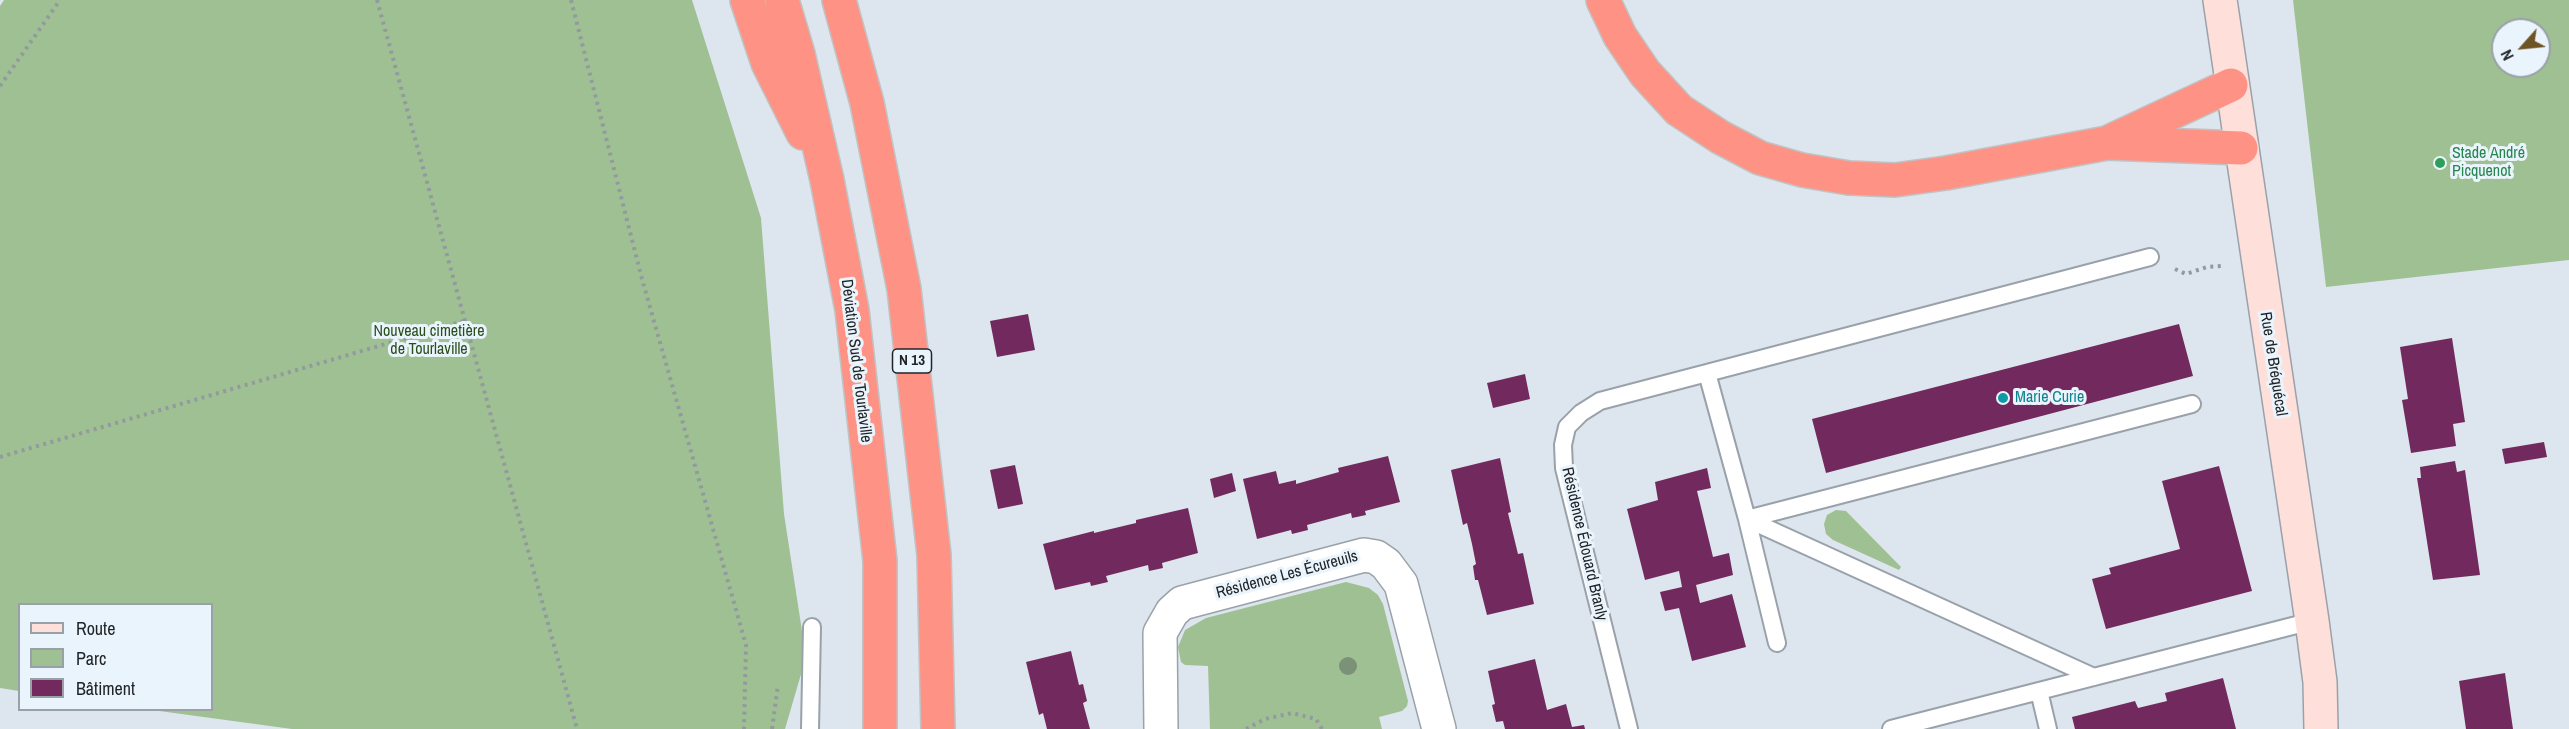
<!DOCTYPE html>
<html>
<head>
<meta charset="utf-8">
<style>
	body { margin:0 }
	#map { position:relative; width:2569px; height:729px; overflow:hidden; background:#dde6ee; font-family:"Archivo Narrow",sans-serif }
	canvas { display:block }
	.legend { position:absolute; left:18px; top:603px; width:195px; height:108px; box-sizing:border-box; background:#eaf4fc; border:2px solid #99a1a7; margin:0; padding:8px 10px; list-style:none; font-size:18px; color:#202427 }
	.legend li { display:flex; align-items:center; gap:12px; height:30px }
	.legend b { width:30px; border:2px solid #99a1a7 }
	.north { position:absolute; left:2491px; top:18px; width:60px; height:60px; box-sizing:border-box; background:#eaf4fc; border:2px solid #99a1a7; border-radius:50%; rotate:243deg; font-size:16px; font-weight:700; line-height:24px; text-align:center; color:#202427 }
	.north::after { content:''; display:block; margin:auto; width:21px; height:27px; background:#6e5425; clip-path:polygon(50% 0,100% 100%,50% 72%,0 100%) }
</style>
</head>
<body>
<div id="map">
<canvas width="2569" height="729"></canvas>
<ul class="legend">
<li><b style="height:8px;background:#ffdfda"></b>Route</li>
<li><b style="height:16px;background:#9fc092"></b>Parc</li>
<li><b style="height:16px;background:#722a5e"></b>Bâtiment</li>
</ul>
<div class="north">N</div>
</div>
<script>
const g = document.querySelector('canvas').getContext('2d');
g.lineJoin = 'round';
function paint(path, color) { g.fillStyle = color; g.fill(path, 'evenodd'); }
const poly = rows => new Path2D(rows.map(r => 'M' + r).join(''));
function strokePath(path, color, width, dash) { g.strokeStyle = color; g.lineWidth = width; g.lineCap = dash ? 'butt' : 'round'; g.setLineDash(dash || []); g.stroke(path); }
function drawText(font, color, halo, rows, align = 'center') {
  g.font = font + ' "Archivo Narrow",sans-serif'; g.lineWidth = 6; g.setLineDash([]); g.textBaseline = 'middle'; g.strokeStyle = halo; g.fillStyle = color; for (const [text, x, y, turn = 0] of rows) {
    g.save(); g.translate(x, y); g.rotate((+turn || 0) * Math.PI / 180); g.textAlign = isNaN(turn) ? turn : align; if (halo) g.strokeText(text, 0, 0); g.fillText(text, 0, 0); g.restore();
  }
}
const green = poly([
	[4,0,692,0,761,218,784,514,806,657,785,729,292,729,152,710,212,710,212,604,20,604,19,691,0,688,0,6],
	[2293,0,2569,0,2569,260,2326,287],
	[2503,30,2539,30,2539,66,2503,66],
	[1836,510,1846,511,1901,567,1899,570,1833,540,1826,534,1824,524,1827,515],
	[1346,582,1369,588,1378,595,1383,604,1408,701,1407,706,1402,711,1379,717,1382,729,1210,729,1208,666,1185,665,1181,662,1178,647,1185,630,1206,618]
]);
const building = poly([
	[1028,314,1035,350,997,357,990,321],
	[2179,324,2193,376,1826,473,1812,419],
	[2452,338,2465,422,2453,424,2456,446,2411,453,2402,400,2408,399,2400,347],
	[1525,374,1530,399,1493,408,1487,383],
	[2544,442,2547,457,2505,464,2502,449],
	[1388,456,1400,502,1365,511,1366,515,1352,518,1351,513,1307,525,1308,530,1292,534,1291,530,1257,539,1243,479,1276,471,1279,484,1296,480,1296,484,1339,472,1338,468],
	[1500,458,1511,512,1508,513,1518,554,1523,553,1534,604,1487,615,1478,580,1475,580,1473,566,1476,564,1472,544,1467,523,1463,525,1451,470],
	[2455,461,2457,472,2465,470,2480,575,2433,580,2417,478,2421,478,2420,467],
	[1015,465,1023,504,998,509,990,470],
	[2219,466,2252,591,2106,629,2092,579,2111,574,2109,568,2180,549,2162,481],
	[1707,468,1711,488,1697,491,1713,557,1729,553,1733,575,1696,585,1700,603,1732,594,1746,647,1692,661,1679,608,1665,611,1660,592,1682,587,1679,571,1645,580,1627,509,1658,500,1655,482],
	[1232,473,1236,491,1214,498,1210,479],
	[1188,508,1198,553,1162,563,1163,568,1149,571,1148,565,1106,576,1108,582,1091,586,1090,582,1055,590,1043,544,1094,531,1094,533,1136,523,1136,520],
	[1071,651,1079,685,1083,684,1087,701,1083,703,1090,729,1047,729,1043,713,1039,715,1026,662],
	[1535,659,1547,710,1566,704,1572,727,1584,725,1585,729,1505,729,1503,721,1496,722,1492,705,1495,704,1488,671],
	[2505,673,2513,729,2466,729,2459,681],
	[2223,678,2236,729,2075,729,2072,717,2135,701,2138,708,2167,701,2165,693]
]);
const path = poly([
	[377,0,577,729],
	[571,0,642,279,746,645,744,729],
	[0,86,60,0],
	[2175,269,2186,274,2207,267,2222,266],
	[0,457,464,321],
	[772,729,778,685],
	[1246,729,1265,719,1292,713,1316,719,1322,729]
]);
const lane = poly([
	[1707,373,1747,519,1777,643],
	[2094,677,1747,519,2192,404],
	[2039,691,2048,729],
	[810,729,812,627],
	[1629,729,1564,468,1563,445,1567,427,1581,413,1600,401,2150,257],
	[1891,729,2312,621]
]);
const street = poly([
	[1161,729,1160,633,1172,612,1182,603,1364,555,1376,557,1386,564,1401,584,1439,729]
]);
const secondary = poly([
	[2220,0,2312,621,2320,682,2321,729]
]);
const highway = poly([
	[747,0,768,63,803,133],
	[782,0,798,54,827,180,852,310,880,561,880,729],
	[839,0,867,103,904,289,934,555,938,729],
	[1603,0,1620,36,1645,73,1679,110,1720,137,1760,158,1802,170,1849,178,1895,180,1946,173,2107,143,2241,148],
	[2111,141,2231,85]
]);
const trees = [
	[1348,666]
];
const markers = [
	[2440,163,6,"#2e9e5b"],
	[2003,398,6,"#0f9aa8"]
];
const shields = [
	[912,361,39]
];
const shieldNames = [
	["N 13",912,361]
];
const leisureNames = [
	["Stade André",2452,154],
	["Picquenot",2452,172]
];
const parkNames = [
	["Nouveau cimetière",429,332],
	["de Tourlaville",429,350]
];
const streetNames = [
	["Déviation Sud de Tourlaville",856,361,83],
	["Rue de Bréquécal",2273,364,81],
	["Résidence Édouard Branly",1584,544,77],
	["Résidence Les Écureuils",1287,575,-15]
];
const cultureNames = [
	["Marie Curie",2015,398]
];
paint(green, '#9fc092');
paint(building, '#722a5e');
strokePath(lane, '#99a2aa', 20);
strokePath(street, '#99a2aa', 36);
strokePath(secondary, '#99a2aa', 36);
strokePath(highway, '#c1c2c3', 36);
strokePath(path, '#92999f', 4, [3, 4.5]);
strokePath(lane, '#fff', 16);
strokePath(street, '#fff', 33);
strokePath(secondary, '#ffdfda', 33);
strokePath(highway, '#fe9385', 33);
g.fillStyle = '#7b9279';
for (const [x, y] of trees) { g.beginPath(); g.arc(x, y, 9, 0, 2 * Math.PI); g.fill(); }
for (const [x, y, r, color] of markers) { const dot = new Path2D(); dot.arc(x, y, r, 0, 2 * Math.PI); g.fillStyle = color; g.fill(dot); strokePath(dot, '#eaf4fc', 2); }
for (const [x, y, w] of shields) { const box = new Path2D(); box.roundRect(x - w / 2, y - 12, w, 24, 4.5); g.fillStyle = '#eaf4fc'; g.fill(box); strokePath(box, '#202427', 1.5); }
drawText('bold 15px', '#202427', null, shieldNames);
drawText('16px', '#27864d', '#eaf4fc', leisureNames, 'left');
drawText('16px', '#2a4e1a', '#eaf4fc', parkNames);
drawText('16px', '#202427', '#eaf4fc', streetNames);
drawText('16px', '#0d838f', '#eaf4fc', cultureNames, 'left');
</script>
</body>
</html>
